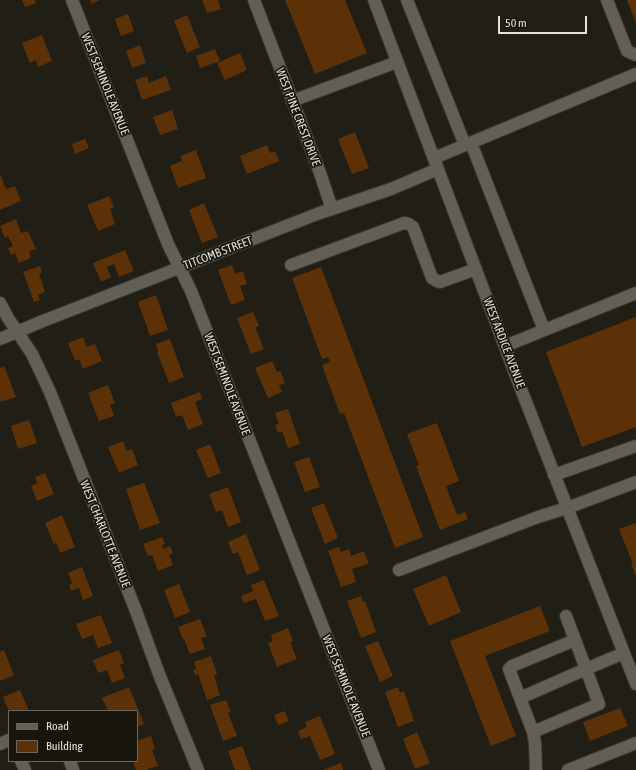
<!DOCTYPE html>
<html>
<head>
<meta charset="utf-8">
<style>
	body { margin:0 }
	#map { position:relative; width:636px; height:770px; overflow:hidden; background:#211e15; font-family:"Asap Condensed",sans-serif }
	canvas { display:block }
	.legend { position:absolute; left:8px; top:710px; width:130px; height:52px; box-sizing:border-box; background:#18150c; border:1px solid #6a675f; margin:0; padding:5px 7px; list-style:none; font-size:12px; color:#e4e2dc }
	.legend li { display:flex; align-items:center; gap:8px; height:20px }
	.legend b { width:20px; border:1px solid #6a675f }
	.scale { position:absolute; left:498px; top:16px; width:89px; height:18px; box-sizing:border-box; border:2px solid #e4e2dc; border-top:0; padding-left:5px; font-size:12px; line-height:14px; white-space:nowrap; color:#e4e2dc; -webkit-text-stroke:3px #18150c; paint-order:stroke }
</style>
</head>
<body>
<div id="map">
<canvas width="636" height="770"></canvas>
<ul class="legend">
<li><b style="height:5px;background:#635f55"></b>Road</li>
<li><b style="height:11px;background:#5d3108"></b>Building</li>
</ul>
<div class="scale">50 m</div>
</div>
<script>
const g = document.querySelector('canvas').getContext('2d');
g.lineJoin = 'round';
function paint(path, color) { g.fillStyle = color; g.fill(path, 'evenodd'); }
const poly = rows => new Path2D(rows.map(r => 'M' + r).join(''));
function strokePath(path, color, width, dash) { g.strokeStyle = color; g.lineWidth = width; g.lineCap = dash ? 'butt' : 'round'; g.setLineDash(dash || []); g.stroke(path); }
function drawText(font, color, halo, rows, align = 'center') {
  g.font = font + ' "Asap Condensed",sans-serif'; g.lineWidth = 3.5; g.setLineDash([]); g.textBaseline = 'middle'; g.strokeStyle = halo; g.fillStyle = color; for (const [text, x, y, turn = 0] of rows) {
    g.save(); g.translate(x, y); g.rotate((+turn || 0) * Math.PI / 180); g.textAlign = isNaN(turn) ? turn : align; if (halo) g.strokeText(text, 0, 0); g.fillText(text, 0, 0); g.restore();
  }
}
const building = poly([
	[22,0,35,0,36,3,25,7],
	[90,0,100,0,92,4],
	[202,0,218,0,221,9,207,13],
	[285,0,345,0,367,53,315,74],
	[627,0,636,0,636,23],
	[128,14,134,31,121,36,115,19],
	[187,15,200,47,187,53,174,21],
	[42,35,52,61,38,67,36,60,30,63,22,43],
	[140,45,146,63,132,68,126,51],
	[215,49,220,61,200,68,196,56],
	[240,53,247,70,225,80,217,63],
	[147,76,149,83,166,76,171,90,142,100,135,80],
	[172,110,178,129,160,135,153,117],
	[355,132,369,168,352,174,338,139],
	[85,139,89,148,75,154,72,144],
	[267,145,270,153,275,151,279,161,247,174,240,156],
	[196,150,206,178,178,188,170,166,182,161,180,156],
	[0,174,6,189,15,186,21,201,0,210],
	[109,196,114,207,110,209,115,224,98,231,87,205],
	[204,203,218,237,202,243,189,210],
	[16,219,21,233,28,231,36,249,29,251,31,258,19,263,15,253,11,255,8,248,13,246,8,236,5,238,0,226],
	[125,250,134,271,119,277,114,264,107,267,111,277,101,282,93,263],
	[232,265,235,274,243,271,247,284,240,286,245,300,231,305,218,270],
	[40,266,42,273,39,274,45,292,38,295,40,300,34,302,23,272],
	[321,267,423,537,395,548,344,413,340,414,322,365,330,362,328,357,322,359,292,278],
	[156,295,168,330,150,336,138,302],
	[253,312,259,326,255,327,264,349,251,354,237,318],
	[636,317,636,427,582,447,546,352],
	[83,337,87,347,95,344,102,361,83,369,79,359,75,361,68,343],
	[170,339,184,377,169,383,157,352,158,352,156,344],
	[272,361,277,372,280,371,285,383,279,385,282,392,268,398,255,368],
	[4,366,16,397,1,402,0,399,0,368],
	[108,385,115,403,110,405,114,416,99,421,88,393],
	[200,392,202,399,195,402,203,424,188,430,182,415,176,417,171,403],
	[288,409,300,444,288,448,282,431,278,433,275,425,279,424,275,413],
	[29,420,37,443,18,449,11,426],
	[437,423,459,481,446,486,457,515,465,512,468,519,440,530,416,466,419,465,407,434],
	[123,441,127,451,132,449,138,465,119,473,108,447],
	[210,444,221,473,208,478,196,450],
	[309,457,320,487,305,492,294,462],
	[45,473,54,494,37,501,31,486,37,483,35,477],
	[144,483,160,523,140,530,126,489],
	[228,487,241,522,228,527,222,510,216,512,209,494],
	[324,503,338,538,325,544,311,508],
	[62,515,75,547,60,553,56,543,54,544,45,523],
	[636,523,636,576,631,564,633,564,619,529],
	[246,534,260,570,247,575,238,552,233,554,228,542],
	[162,537,165,544,162,545,163,549,170,546,173,553,169,555,173,565,158,571,152,555,148,556,143,544],
	[339,547,341,552,349,549,351,556,364,551,369,564,352,569,356,582,341,587,328,551],
	[82,567,93,596,83,600,79,588,71,591,69,585,72,583,68,573],
	[446,575,461,612,429,626,413,589],
	[264,580,279,616,265,621,256,599,244,603,241,596,253,591,251,585],
	[179,584,190,612,175,618,164,590],
	[361,596,363,602,365,601,376,632,361,638,347,601],
	[540,606,550,631,485,656,516,736,491,746,450,641],
	[101,615,112,643,98,648,93,635,82,639,76,624],
	[200,619,207,637,201,638,205,649,190,654,184,639,183,639,178,627],
	[288,628,293,641,290,642,297,659,277,667,268,643,273,641,271,635],
	[378,641,393,676,380,682,365,646],
	[4,650,14,675,0,681,0,652],
	[119,650,124,663,120,665,125,678,112,683,107,670,98,673,93,660],
	[211,656,217,674,214,676,220,695,207,700,198,674,195,675,193,670,196,669,194,662],
	[129,687,144,724,137,727,137,711,108,711,102,698],
	[398,687,400,693,404,691,414,721,398,727,385,692],
	[20,690,29,711,9,711,3,697],
	[226,700,231,712,228,713,237,736,223,741,210,705],
	[620,708,628,726,590,741,583,722],
	[285,711,289,721,278,725,274,715],
	[320,716,335,754,320,760,310,736,301,739,298,731,307,727,305,722],
	[417,732,430,763,415,769,403,739],
	[151,736,155,749,152,750,158,766,146,770,136,770,133,761,137,761,137,741],
	[242,746,251,770,235,770,228,751],
	[341,763,343,770,323,770]
]);
const minor = poly([
	[72,0,168,244,191,291,379,770],
	[254,0,319,170,332,209],
	[374,0,521,389,636,684],
	[407,0,465,145],
	[607,0,627,51,636,55],
	[292,101,397,62],
	[471,143,544,330],
	[434,158,636,74],
	[291,265,404,223,409,224,413,227,432,278,437,281,440,282,476,269],
	[0,303,8,318,32,354,50,392,136,611,159,674,198,770],
	[0,339,43,321,317,214,391,189,438,169],
	[505,346,636,293],
	[554,475,636,446],
	[399,570,538,517,567,508,636,482],
	[520,698,586,669,566,616],
	[533,732,509,669,512,666,575,640],
	[0,744,9,740],
	[21,761,25,770],
	[70,761,73,770],
	[536,770,535,743,533,732,599,704,586,669,624,653],
	[568,770,636,743]
]);
const streetNames = [
	["WEST SEMINOLE AVENUE",105,84,68],
	["WEST PINE CREST DRIVE",298,117,69],
	["TITCOMB STREET",218,253,-21],
	["WEST ARDICE AVENUE",504,343,69],
	["WEST SEMINOLE AVENUE",227,384,69],
	["WEST CHARLOTTE AVENUE",105,534,68],
	["WEST SEMINOLE AVENUE",346,686,68]
];
paint(building, '#5d3108');
strokePath(minor, '#3b3832', 14);
strokePath(minor, '#635f55', 12);
drawText('12px', '#e4e2dc', '#18150c', streetNames);
</script>
</body>
</html>
